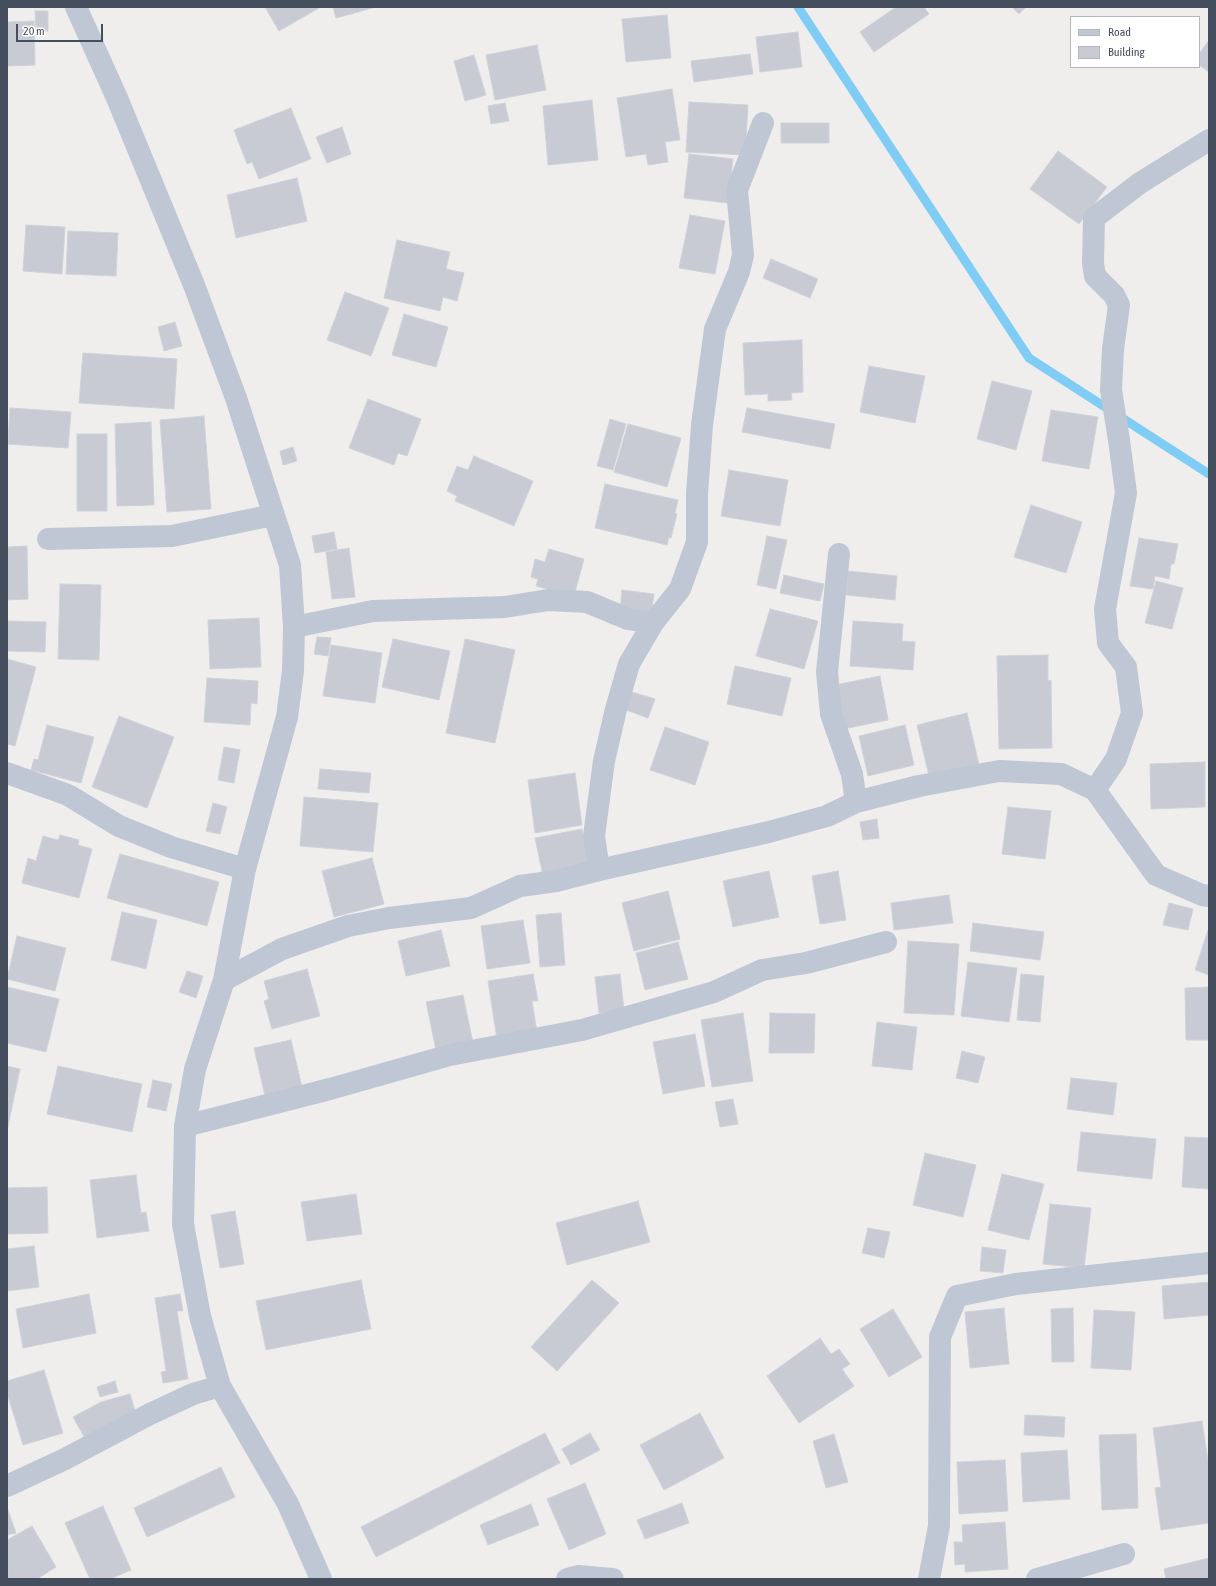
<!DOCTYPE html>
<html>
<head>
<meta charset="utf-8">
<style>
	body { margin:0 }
	#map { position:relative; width:1216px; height:1586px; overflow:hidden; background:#f0eded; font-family:"Asap Condensed",sans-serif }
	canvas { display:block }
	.frame { position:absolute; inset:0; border:8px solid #444e5c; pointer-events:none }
	.legend { position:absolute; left:1070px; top:16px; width:130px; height:52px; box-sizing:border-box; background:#fff; border:1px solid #b4b8be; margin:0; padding:5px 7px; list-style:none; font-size:12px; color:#444e5c }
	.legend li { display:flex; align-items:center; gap:8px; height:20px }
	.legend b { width:20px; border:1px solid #b4b8be }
	.scale { position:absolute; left:16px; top:24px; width:87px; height:18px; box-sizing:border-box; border:2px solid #444e5c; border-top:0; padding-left:5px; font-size:12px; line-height:14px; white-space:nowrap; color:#444e5c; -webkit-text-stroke:3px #fff; paint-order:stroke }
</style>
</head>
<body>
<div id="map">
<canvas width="1216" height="1586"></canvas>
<div class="frame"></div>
<ul class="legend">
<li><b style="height:5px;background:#bfc7d4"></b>Road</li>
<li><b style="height:11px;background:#c8cbd3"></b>Building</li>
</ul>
<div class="scale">20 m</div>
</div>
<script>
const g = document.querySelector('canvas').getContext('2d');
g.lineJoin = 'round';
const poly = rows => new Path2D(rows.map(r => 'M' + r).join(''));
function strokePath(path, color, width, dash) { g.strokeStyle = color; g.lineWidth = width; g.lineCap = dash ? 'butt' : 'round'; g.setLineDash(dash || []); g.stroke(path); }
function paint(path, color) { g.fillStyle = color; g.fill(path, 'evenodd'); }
const stream = poly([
	[798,7,1029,358,1209,474]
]);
const building = poly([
	[265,7,318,7,319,8,279,31,265,7],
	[333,7,376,7,336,18,333,7],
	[896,7,924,7,929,14,874,52,860,32,896,7],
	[1012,7,1026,7,1019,14,1012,7],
	[35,11,48,11,48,31,36,31,35,11],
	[667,15,671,58,626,62,622,19,667,15],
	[34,21,35,65,7,66,7,22,34,21],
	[798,32,802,67,760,72,756,37,798,32],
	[1209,40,1209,72,1199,65,1199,54,1209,40],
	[537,45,546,90,495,100,486,55,537,45],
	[750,54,753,74,694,82,691,61,750,54],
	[474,55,486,95,465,101,454,61,474,55],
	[672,89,680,140,665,142,668,162,648,165,646,154,626,157,617,98,672,89],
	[592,100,598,160,548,165,543,106,592,100],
	[689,102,748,105,745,155,686,152,689,102],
	[505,103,509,121,491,124,488,106,505,103],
	[291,108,311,159,259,179,252,162,247,164,234,130,291,108],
	[781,123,829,123,829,143,781,143,781,123],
	[342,127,351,154,327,163,316,137,342,127],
	[1058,151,1107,187,1079,224,1030,189,1058,151],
	[689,154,733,159,728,203,684,198,689,154],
	[297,178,307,221,236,238,227,195,297,178],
	[690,215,725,221,715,274,679,268,690,215],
	[26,225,65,227,62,274,23,271,26,225],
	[68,231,118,233,116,276,66,274,68,231],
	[397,240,450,252,446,269,464,273,457,301,443,297,440,311,384,298,397,240],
	[771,259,818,279,810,298,763,278,771,259],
	[345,292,389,308,371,356,327,340,345,292],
	[404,314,448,327,436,367,392,355,404,314],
	[175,322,182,346,164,351,158,327,175,322],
	[802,340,803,392,791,393,792,400,768,401,768,394,745,395,743,343,802,340],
	[83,353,177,359,174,409,79,403,83,353],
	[869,366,925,376,915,423,860,412,869,366],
	[992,381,1032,391,1016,450,977,439,992,381],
	[368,399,421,419,407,456,398,453,394,465,349,448,368,399],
	[10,408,71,412,68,448,8,444,10,408],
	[747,408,835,424,830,449,742,432,747,408],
	[1051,410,1098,417,1089,469,1042,461,1051,410],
	[204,416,211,509,167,512,160,420,204,416],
	[610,419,626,424,613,470,597,466,610,419],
	[151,422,154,505,117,506,115,424,151,422],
	[628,424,681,438,667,487,614,472,628,424],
	[77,434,107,434,107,511,77,511,77,434],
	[293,447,297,461,283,465,280,451,293,447],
	[474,456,533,481,514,526,455,501,457,496,447,491,457,466,468,470,474,456],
	[729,470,788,480,780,526,721,516,729,470],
	[605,484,678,500,675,513,677,514,671,538,669,537,667,545,595,528,605,484],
	[1031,505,1082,522,1066,573,1014,557,1031,505],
	[334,532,337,549,315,553,312,536,334,532],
	[767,536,787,540,776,589,757,585,767,536],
	[1139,538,1178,544,1174,564,1171,564,1169,579,1155,576,1153,589,1130,586,1139,538],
	[27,546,28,599,7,600,7,547,27,546],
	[349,548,355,597,332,599,326,552,349,548],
	[549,549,584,559,574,596,536,586,538,579,531,577,535,559,545,562,549,549],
	[848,571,897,576,895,600,846,595,848,571],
	[784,575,824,584,820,601,780,593,784,575],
	[1156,581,1183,588,1172,629,1145,623,1156,581],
	[60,584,101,585,99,660,58,659,60,584],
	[622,590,654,594,651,615,620,612,622,590],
	[770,609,818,621,804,669,756,656,770,609],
	[259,618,261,667,210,669,208,620,259,618],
	[7,621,46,622,45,652,7,651,7,621],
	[853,621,903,624,902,641,915,642,913,670,850,666,853,621],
	[317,637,331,638,328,656,314,654,317,637],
	[393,639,450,651,439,700,382,687,393,639],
	[465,639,515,650,495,743,446,733,465,639],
	[331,645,382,653,375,703,323,696,331,645],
	[1048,655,1048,681,1051,680,1052,748,999,749,997,656,1048,655],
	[7,659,36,667,15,746,7,744,7,659],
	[735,666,791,678,782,716,727,704,735,666],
	[880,676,888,720,843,729,835,685,880,676],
	[207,678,258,681,257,704,251,703,250,725,204,722,207,678],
	[632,692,655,699,648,718,626,710,632,692],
	[967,713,979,765,929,776,917,725,967,713],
	[119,716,174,737,147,808,92,787,119,716],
	[47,725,94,737,81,783,31,770,34,759,38,760,47,725],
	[905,725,914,765,868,776,859,736,905,725],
	[665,727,709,742,695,785,650,770,665,727],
	[224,747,240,750,234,783,218,780,224,747],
	[1205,762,1205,807,1151,809,1150,764,1205,762],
	[320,769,371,773,369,793,318,789,320,769],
	[575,773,582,825,535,833,528,780,575,773],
	[304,797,378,803,373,852,300,846,304,797],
	[213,803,227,807,220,834,206,831,213,803],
	[1008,807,1051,811,1045,859,1002,854,1008,807],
	[877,819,879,838,863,840,860,822,877,819],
	[582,829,590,866,543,876,535,838,582,829],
	[60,835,79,840,78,845,92,849,79,898,22,883,28,858,36,861,43,836,58,840,60,835],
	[120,854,219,882,207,926,107,898,120,854],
	[372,858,384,904,334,917,322,871,372,858],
	[769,871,779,917,733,927,723,881,769,871],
	[838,871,846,920,820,924,812,876,838,871],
	[668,891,680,939,634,951,622,903,668,891],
	[949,895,953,923,894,930,891,903,949,895],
	[1169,903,1193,909,1188,930,1163,925,1169,903],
	[122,912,157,920,146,969,111,960,122,912],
	[561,913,565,965,540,967,536,915,561,913],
	[523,920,530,963,487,969,481,926,523,920],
	[973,923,1044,932,1040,960,970,951,973,923],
	[1209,927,1209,975,1195,970,1209,927],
	[441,930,450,966,406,976,398,941,441,930],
	[17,936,66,948,55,991,7,979,17,936],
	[908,941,959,944,954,1015,904,1013,908,941],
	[678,942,688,979,645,990,636,953,678,942],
	[968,962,1017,968,1009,1022,961,1016,968,962],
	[307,969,320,1016,272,1029,264,1001,269,999,264,981,307,969],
	[187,971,203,976,196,998,179,992,187,971],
	[533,974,538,1001,532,1001,537,1032,497,1039,488,981,533,974],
	[620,974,624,1010,599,1013,595,977,620,974],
	[1021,974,1044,976,1040,1022,1017,1020,1021,974],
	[7,987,59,999,46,1052,7,1043,7,987],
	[1209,987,1209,1040,1186,1040,1185,988,1209,987],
	[463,995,473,1043,436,1050,426,1002,463,995],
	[743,1013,753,1081,712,1087,701,1020,743,1013],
	[770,1013,815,1014,814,1053,769,1053,770,1013],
	[877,1022,917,1027,912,1070,872,1066,877,1022],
	[695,1034,705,1086,663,1094,653,1042,695,1034],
	[291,1040,302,1087,265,1096,254,1048,291,1040],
	[962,1051,985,1057,978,1083,956,1078,962,1051],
	[7,1066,20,1069,7,1131,7,1066],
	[58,1066,142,1084,132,1132,47,1114,58,1066],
	[1071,1078,1117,1083,1113,1115,1067,1109,1071,1078],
	[153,1080,172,1084,166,1111,147,1107,153,1080],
	[733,1099,738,1124,720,1127,715,1102,733,1099],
	[1081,1132,1156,1139,1152,1179,1077,1171,1081,1132],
	[1185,1137,1209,1138,1209,1189,1182,1187,1185,1137],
	[925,1153,976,1165,963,1217,913,1205,925,1153],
	[1002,1174,1044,1184,1029,1240,988,1230,1002,1174],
	[136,1175,141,1213,146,1212,149,1231,97,1238,90,1180,136,1175],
	[47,1187,48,1233,7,1234,7,1188,47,1187],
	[356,1194,362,1234,307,1241,301,1202,356,1194],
	[638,1201,650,1242,567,1265,556,1223,638,1201],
	[1050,1204,1091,1208,1084,1268,1043,1264,1050,1204],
	[235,1211,244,1264,220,1268,211,1215,235,1211],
	[868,1228,890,1232,884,1258,862,1253,868,1228],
	[34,1246,39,1287,7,1291,7,1249,34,1246],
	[982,1247,1006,1250,1003,1273,980,1271,982,1247],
	[361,1280,371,1329,266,1350,256,1301,361,1280],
	[592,1280,619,1303,557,1371,531,1347,592,1280],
	[1209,1282,1209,1315,1164,1319,1162,1286,1209,1282],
	[89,1294,96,1333,23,1348,16,1309,89,1294],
	[180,1294,183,1311,177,1311,188,1379,163,1383,161,1372,166,1371,155,1298,180,1294],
	[1004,1308,1009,1364,970,1368,965,1312,1004,1308],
	[1073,1308,1074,1362,1052,1362,1051,1309,1073,1308],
	[893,1309,922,1357,889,1377,860,1329,893,1309],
	[1094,1310,1135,1312,1131,1370,1091,1368,1094,1310],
	[820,1338,831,1354,839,1349,850,1364,842,1369,854,1386,799,1423,767,1376,820,1338],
	[44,1370,63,1433,23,1445,7,1393,7,1381,44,1370],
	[115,1381,118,1392,100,1397,97,1387,115,1381],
	[130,1394,136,1414,112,1422,114,1425,86,1440,73,1417,101,1402,130,1394],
	[700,1413,724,1458,664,1490,640,1445,700,1413],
	[1025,1415,1065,1417,1064,1437,1024,1435,1025,1415],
	[1202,1421,1209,1467,1209,1523,1161,1530,1155,1488,1161,1487,1153,1428,1202,1421],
	[545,1433,560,1463,376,1557,361,1527,545,1433],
	[590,1433,600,1450,571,1465,562,1449,590,1433],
	[834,1434,848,1482,826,1488,813,1441,834,1434],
	[1136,1434,1138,1508,1102,1510,1099,1435,1136,1434],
	[1067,1450,1070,1499,1023,1502,1021,1453,1067,1450],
	[1005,1460,1008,1511,959,1514,957,1462,1005,1460],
	[221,1467,235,1497,147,1537,134,1508,221,1467],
	[585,1483,606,1534,569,1550,547,1499,585,1483],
	[682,1503,689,1523,645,1539,637,1520,682,1503],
	[531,1504,539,1525,488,1545,480,1525,531,1504],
	[103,1506,131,1570,110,1579,90,1579,65,1523,103,1506],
	[7,1507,16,1533,7,1535,7,1507],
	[1005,1522,1008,1569,965,1572,965,1564,955,1565,954,1542,963,1542,962,1525,1005,1522],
	[32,1526,56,1567,37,1579,8,1579,7,1540,32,1526],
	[1209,1558,1209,1579,1166,1579,1164,1569,1209,1558]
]);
const minor = poly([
	[76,7,117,98,194,285,236,398,290,565,294,627,293,671,287,717,245,869,224,980,195,1069,185,1126,183,1224,200,1316,220,1386,288,1504,321,1579],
	[48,539,172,536,273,515],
	[839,554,827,672,831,714,852,774,856,802],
	[294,627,373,611,505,607,548,600,587,602,628,619,653,623],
	[7,773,68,795,119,826,171,847,245,869],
	[1095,790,1116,759,1132,713,1126,667,1108,643,1105,609,1126,493,1119,440,1111,390,1113,349,1119,305,1114,295,1095,276,1093,263,1094,218,1140,183,1209,140],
	[599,870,594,836,604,761,616,709,629,664,653,623,680,589,697,542,697,494,702,425,715,329,739,272,743,255,737,190,763,123],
	[224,980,282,949,348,926,389,918,471,908,520,886,556,881,599,870,769,832,827,816,856,802,919,786,999,771,1061,774,1095,790,1156,875,1202,895,1209,896],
	[185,1126,330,1089,450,1055,582,1030,714,992,762,970,806,963,886,942],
	[7,1486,65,1459,150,1414,193,1394,220,1386],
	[567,1579,578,1576,613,1579],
	[929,1579,939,1526,940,1337,957,1296,1016,1284,1209,1263],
	[1037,1579,1124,1554]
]);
strokePath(stream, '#7fcdf4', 9);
paint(building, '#c8cbd3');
strokePath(building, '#d0d2d9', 1);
strokePath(minor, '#bfc7d4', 22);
</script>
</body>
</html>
